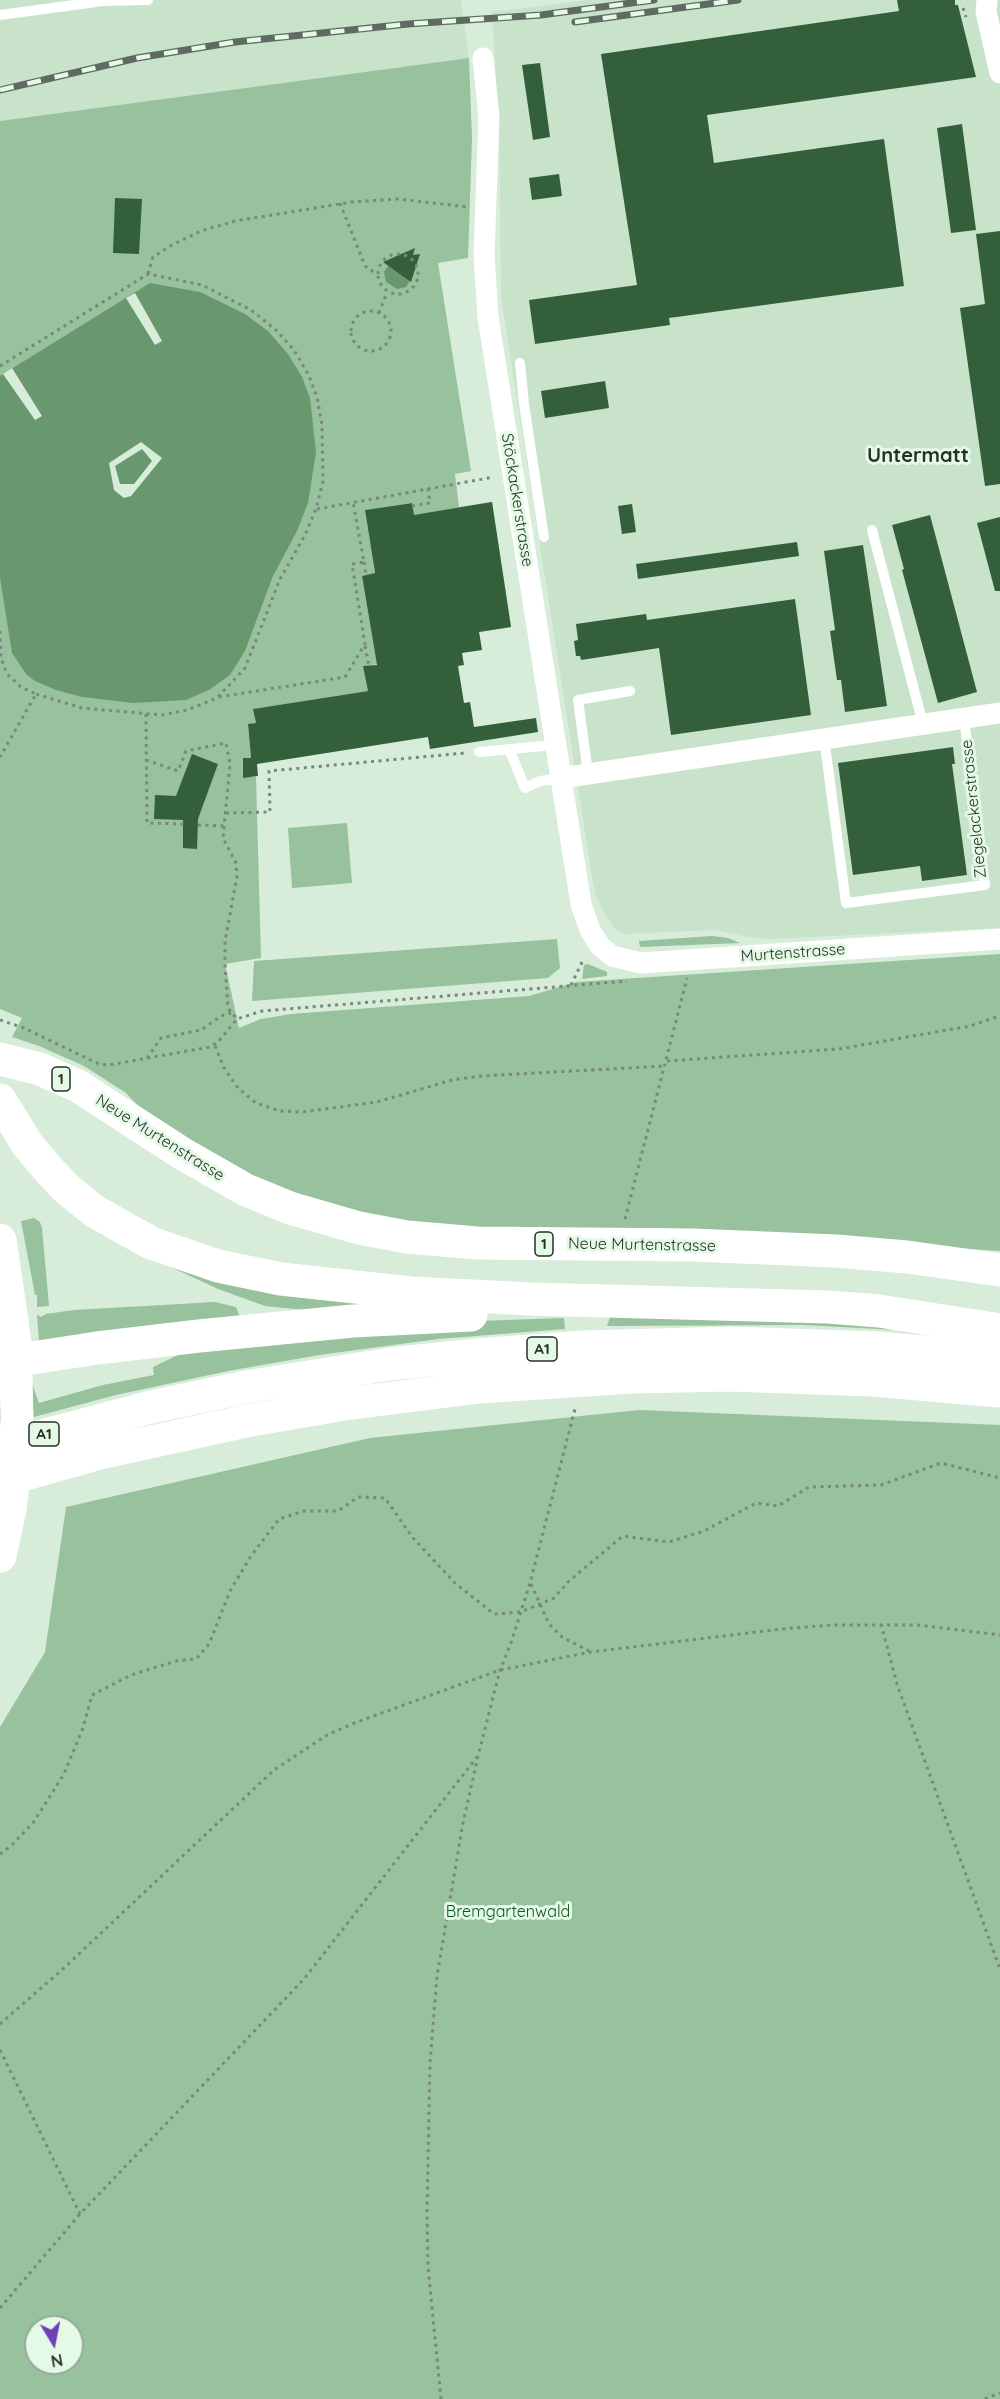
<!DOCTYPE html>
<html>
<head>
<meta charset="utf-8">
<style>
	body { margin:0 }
	#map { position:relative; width:1000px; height:2399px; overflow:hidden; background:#d7edd9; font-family:Quicksand,sans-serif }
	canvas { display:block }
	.north { position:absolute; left:24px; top:2315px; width:60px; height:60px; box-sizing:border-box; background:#e4fae6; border:2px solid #98a99a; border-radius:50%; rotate:170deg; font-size:16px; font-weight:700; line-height:24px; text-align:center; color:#272f28 }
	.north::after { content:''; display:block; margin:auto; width:21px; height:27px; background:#7040b8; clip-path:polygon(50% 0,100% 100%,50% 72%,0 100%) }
</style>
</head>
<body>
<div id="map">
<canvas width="1000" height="2399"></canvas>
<div class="north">N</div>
</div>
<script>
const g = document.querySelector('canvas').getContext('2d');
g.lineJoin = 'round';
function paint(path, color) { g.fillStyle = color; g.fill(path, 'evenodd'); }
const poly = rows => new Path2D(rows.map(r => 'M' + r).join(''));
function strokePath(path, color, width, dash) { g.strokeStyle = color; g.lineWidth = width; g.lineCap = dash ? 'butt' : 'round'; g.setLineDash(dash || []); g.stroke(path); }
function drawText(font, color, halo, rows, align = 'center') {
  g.font = font + ' Quicksand,sans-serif'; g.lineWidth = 6; g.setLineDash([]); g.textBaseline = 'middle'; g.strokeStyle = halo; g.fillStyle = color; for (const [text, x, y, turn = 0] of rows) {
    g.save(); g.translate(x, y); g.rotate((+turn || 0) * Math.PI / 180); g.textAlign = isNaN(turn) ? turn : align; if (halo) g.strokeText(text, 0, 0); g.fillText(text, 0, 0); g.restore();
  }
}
const built = poly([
	[0,0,461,0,469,58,0,121],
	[589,0,1000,0,1000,928,769,939,747,937,717,930,624,934,616,930,611,924,597,899,593,883,501,297,499,128,492,12]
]);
const green = poly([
	[469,58,472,139,468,258,438,263,471,471,455,474,459,507,492,502,511,627,479,632,482,650,413,515,412,503,365,510,375,574,362,576,377,664,364,667,368,691,254,709,256,723,248,725,251,758,243,759,243,777,256,777,261,958,225,964,239,1028,261,1019,291,1014,529,996,576,982,1000,954,1000,1251,663,1228,498,1232,358,1216,232,1170,154,1123,126,1093,84,1066,39,1046,12,1037,22,1018,0,1009,0,121],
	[347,823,352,883,292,888,288,828],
	[712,936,728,938,740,943,640,947,639,941],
	[557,939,560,968,548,978,252,1001,254,961],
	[588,964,607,972,607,976,582,979,584,965],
	[87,1215,394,1302,304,1310,265,1306,218,1289,143,1254],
	[34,1218,40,1222,42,1228,49,1306,37,1307,37,1295,35,1295,21,1221],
	[215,1302,236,1307,240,1317,39,1342,37,1314,41,1317,46,1314,74,1310],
	[767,1315,916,1331,803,1325,607,1326,610,1317],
	[564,1318,565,1329,438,1339,319,1355,228,1371,116,1395,0,1426,0,1378,26,1367,39,1403,103,1385,154,1375,153,1367,205,1342,450,1322],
	[639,1410,1000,1425,1000,2399,0,2399,0,1727,45,1652,66,1507,370,1438],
	[36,2327,72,2327,72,2363,36,2363]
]);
const water = poly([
	[389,264,413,275,406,287,397,289,386,282,384,272],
	[150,283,200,292,245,314,268,331,288,354,302,377,310,398,316,452,308,503,297,531,273,576,245,651,230,675,209,690,186,700,133,703,82,697,56,690,35,681,27,675,12,653,0,578,0,376]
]);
const pier = poly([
	[135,293,162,341,155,345,126,298],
	[12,368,42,416,35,420,3,374],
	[141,442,162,458,131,496,124,498,114,490,109,463],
	[142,449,152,461,134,484,120,484,115,466]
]);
const building = poly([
	[897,0,955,0,955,5,958,5,976,77,707,115,714,163,884,139,904,286,669,318,670,325,535,344,529,300,637,285,601,54,899,11],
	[540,63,550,137,533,140,522,65],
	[962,124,976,230,951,233,937,128],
	[559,174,562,196,532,200,529,178],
	[115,198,142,199,139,254,113,253],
	[1000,231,1000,484,985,486,960,308,985,304,976,234],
	[415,248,413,255,420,254,411,282,383,262],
	[605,381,609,408,545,418,541,391],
	[492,502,511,627,479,632,482,650,462,653,464,665,458,666,464,703,470,702,474,727,536,718,538,732,430,749,428,737,257,764,258,776,243,778,243,758,251,758,248,724,256,723,253,709,368,691,363,666,377,665,362,576,375,573,365,510,412,503,414,515],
	[632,504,636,532,622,534,618,506],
	[930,515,977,692,938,703,902,570,904,569,892,525],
	[1000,517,1000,591,995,591,977,523],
	[797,542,799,556,638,579,636,564],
	[863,545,887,706,845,712,841,680,837,680,830,631,835,630,824,551],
	[795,599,811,715,671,735,659,648,581,660,580,656,576,656,574,641,578,640,576,624,646,614,647,620],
	[953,747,955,764,952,764,967,875,922,881,920,866,853,875,838,763],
	[192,754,218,764,198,819,197,849,183,848,183,820,154,819,155,795,176,796]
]);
const path = poly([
	[963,8,966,17],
	[340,203,365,266,377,274],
	'378 274a20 20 0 1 1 40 0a20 20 0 1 1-40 0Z',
	[148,274,153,257,172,245,201,231,235,221,352,202,397,199,468,207],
	'351 331a20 20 0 1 1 40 0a20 20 0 1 1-40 0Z',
	[379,313,387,292],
	[0,366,148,274,202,285,251,310,276,330,294,350,309,376,317,397,322,425,323,481,316,509,305,535,280,579,245,668,217,698,187,710,162,715,82,708,36,694],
	[412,506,430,503,428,488],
	[317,509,494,477],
	[364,562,366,575],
	[0,631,1,658,7,674,21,687,36,694,0,757],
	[365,646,369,666],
	[219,697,345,677,365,644,352,564,364,562,353,502],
	[146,714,147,823,184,824],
	[146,760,178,771,186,751,226,743,230,764,223,838,236,863,237,876,225,941,225,964,228,1008,237,1019],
	[226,813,270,812,269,771,465,753],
	[198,825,224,826],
	[571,985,584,958],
	[0,1020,24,1028,99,1064,109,1065,210,1047,218,1042,237,1019,262,1011,627,981],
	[215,1046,224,1068,238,1088,256,1103,280,1111,303,1112,377,1102,452,1080,480,1076,665,1066],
	[147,1058,161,1038,201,1030,221,1016,231,1013],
	[667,1061,839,1049,970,1026,1000,1016],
	[625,1219,687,978],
	[531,1584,549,1624,562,1637,589,1651],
	[881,1624,897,1684,1000,1969],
	[0,1854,11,1846,33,1823,64,1774,83,1728,92,1695,131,1675,176,1661,196,1659,209,1644,230,1591,251,1556,279,1519,304,1511,338,1511,358,1497,385,1498,413,1538,455,1583,494,1614,521,1612,554,1598,569,1581,623,1536,669,1542,704,1531,756,1503,778,1506,809,1487,881,1485,941,1463,1000,1478],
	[0,2024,64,1968,274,1770,327,1735,357,1722,500,1670,591,1652,781,1629,832,1625,918,1625,1000,1635],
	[0,2050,80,2214],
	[0,2308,80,2214,304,1979,477,1757],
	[441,2399,428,2267,427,2211,430,2063,437,1976,463,1823,478,1756,500,1670,511,1643,530,1583,576,1405],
	[985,2399,1000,2393]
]);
const service = poly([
	[0,15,103,1,148,0],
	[520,363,524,404,544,537],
	[872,530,923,724],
	[824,738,846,903,985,885,964,718],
	[509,749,525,788,540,781,561,778],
	[479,752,543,746],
	[588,773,578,700,630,691]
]);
const minor = poly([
	[987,0,986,12,1000,73],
	[483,58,489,117,484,255,488,317,581,904,590,930,600,946,612,956,641,963,1000,939],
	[561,778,1000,713]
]);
const primary = poly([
	[0,1059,40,1069,78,1086,183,1154,246,1190,290,1208,359,1228,407,1237,477,1243,693,1245,836,1251,907,1257,1000,1270]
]);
const motorway = poly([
	[0,1100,27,1144,47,1168,67,1189,94,1211,151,1243,218,1266,281,1279,411,1293,532,1299,828,1307,879,1311,1000,1330],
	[0,1240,15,1342,17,1417,15,1469,10,1509,0,1556],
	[0,1363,97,1348,199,1336,353,1321,471,1315],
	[0,1447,151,1407,246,1387,390,1364,476,1355,584,1347,730,1343,876,1348,1000,1358],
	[0,1481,96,1454,251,1420,345,1404,479,1387,632,1377,729,1375,873,1380,1000,1391]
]);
const rail = poly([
	[575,22,738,0],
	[0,90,137,58,235,42,408,24,541,15,654,0]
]);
const shields = [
	[61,1079,18],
	[544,1244,18],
	[542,1349,30],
	[44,1434,30]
];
const shieldNames = [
	["1",61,1079],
	["1",544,1244],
	["A1",542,1349],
	["A1",44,1434]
];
const streetNames = [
	["Stöckackerstrasse",517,500,81],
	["Ziegelackerstrasse",974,809,-96],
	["Murtenstrasse",793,953,-4],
	["Neue Murtenstrasse",160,1138,32],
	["Neue Murtenstrasse",642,1245,1]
];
const parkNames = [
	["Bremgartenwald",508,1912]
];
const quarterNames = [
	["Untermatt",918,456]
];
paint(built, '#c8e3ca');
paint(green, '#98c19d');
paint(water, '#69986f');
paint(pier, '#d7edd9');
paint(building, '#33603a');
strokePath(path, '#79887b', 3, [3, 4.5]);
strokePath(service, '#fff', 10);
strokePath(minor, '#fff', 21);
strokePath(primary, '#fff', 33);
strokePath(motorway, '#fff', 33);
strokePath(rail, '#5f6b60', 7);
strokePath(rail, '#e4fae6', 4.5, [14]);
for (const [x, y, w] of shields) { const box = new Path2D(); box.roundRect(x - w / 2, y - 12, w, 24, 4.5); g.fillStyle = '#e4fae6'; g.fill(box); strokePath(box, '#272f28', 1.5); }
drawText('bold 15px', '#272f28', null, shieldNames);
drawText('16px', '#272f28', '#e4fae6', streetNames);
drawText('16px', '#0d5722', '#e4fae6', parkNames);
drawText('bold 20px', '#272f28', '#e4fae6', quarterNames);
</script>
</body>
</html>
